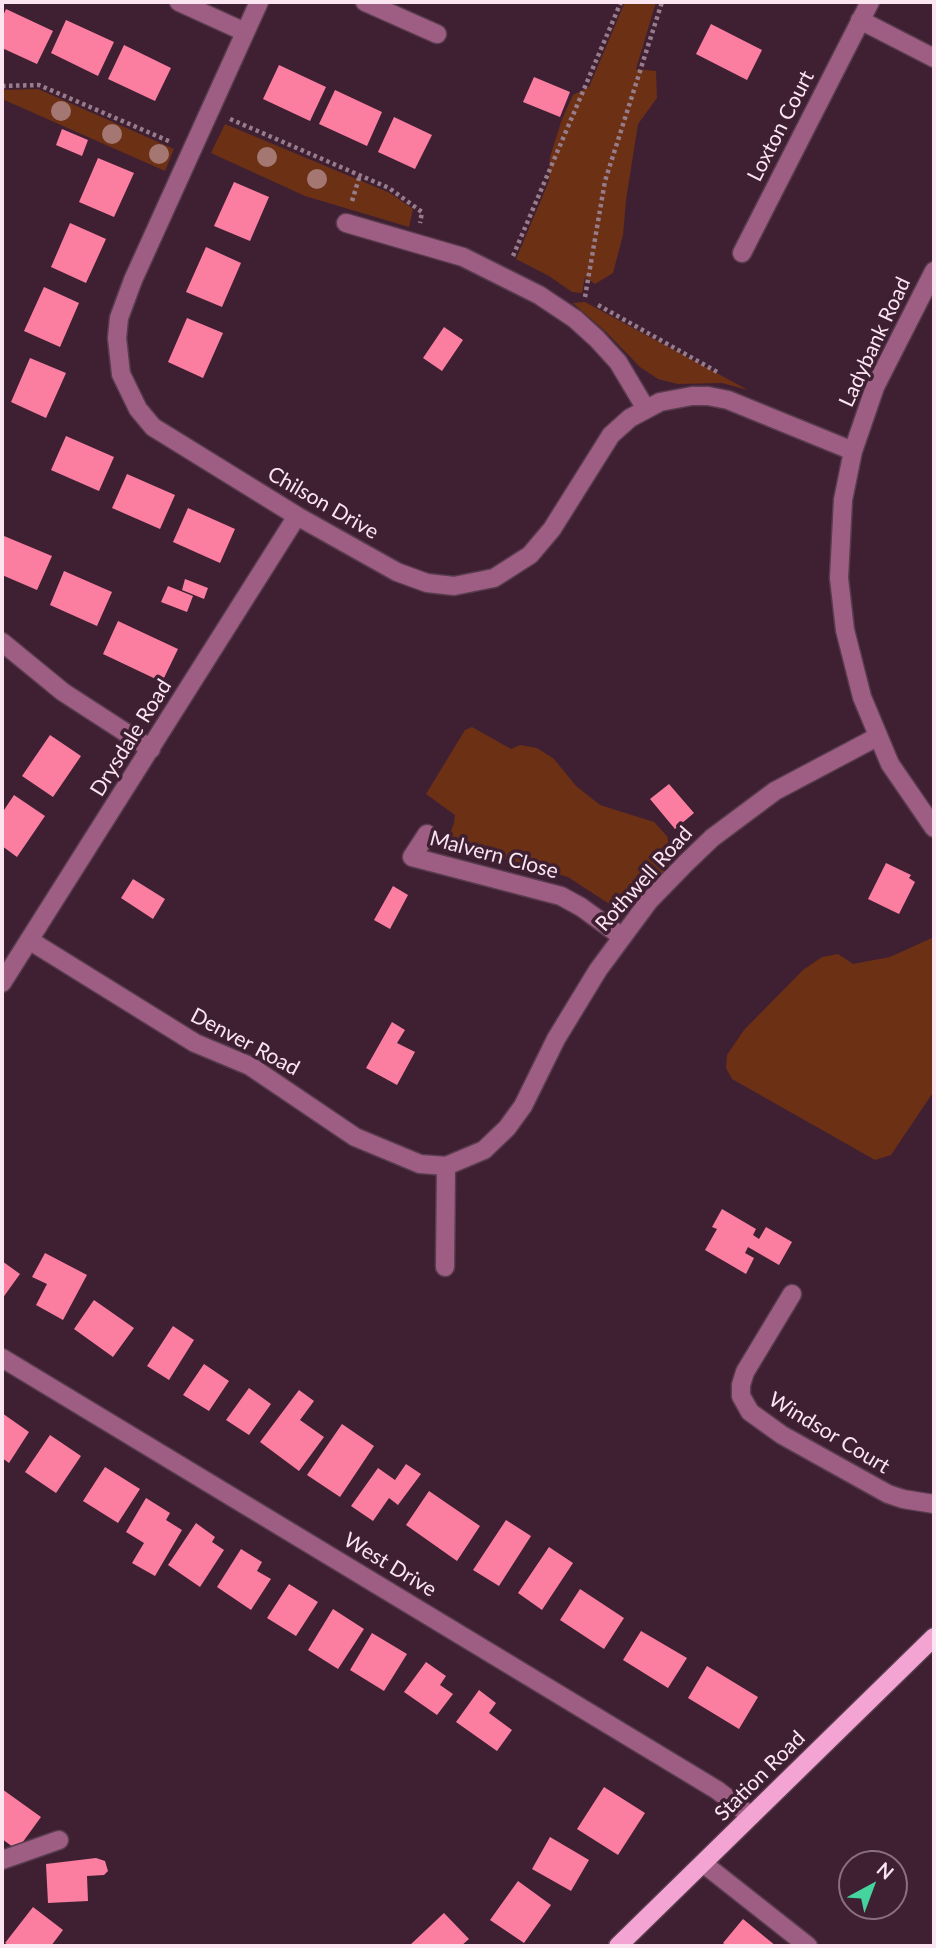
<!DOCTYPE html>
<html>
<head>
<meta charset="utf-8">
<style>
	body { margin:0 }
	#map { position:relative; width:936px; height:1948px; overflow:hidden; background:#3f2033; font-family:Lato,sans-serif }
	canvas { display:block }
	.frame { position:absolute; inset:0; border:4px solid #fbe5f1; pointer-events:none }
	.north { position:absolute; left:838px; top:1850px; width:70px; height:70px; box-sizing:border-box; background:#3f2033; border:2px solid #8a6f7f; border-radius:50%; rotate:41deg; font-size:19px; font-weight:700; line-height:28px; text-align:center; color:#fbe5f1 }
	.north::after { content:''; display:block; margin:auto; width:24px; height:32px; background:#46d49e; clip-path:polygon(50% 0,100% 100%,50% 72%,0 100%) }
</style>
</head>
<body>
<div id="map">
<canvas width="936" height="1948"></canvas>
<div class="frame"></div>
<div class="north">N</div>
</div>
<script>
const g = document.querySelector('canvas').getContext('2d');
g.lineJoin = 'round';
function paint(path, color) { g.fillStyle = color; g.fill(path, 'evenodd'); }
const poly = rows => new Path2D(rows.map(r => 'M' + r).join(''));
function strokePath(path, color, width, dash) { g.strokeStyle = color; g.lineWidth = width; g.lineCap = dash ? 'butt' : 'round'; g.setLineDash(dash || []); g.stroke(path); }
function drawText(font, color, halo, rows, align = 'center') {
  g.font = font + ' Lato,sans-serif'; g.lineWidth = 7; g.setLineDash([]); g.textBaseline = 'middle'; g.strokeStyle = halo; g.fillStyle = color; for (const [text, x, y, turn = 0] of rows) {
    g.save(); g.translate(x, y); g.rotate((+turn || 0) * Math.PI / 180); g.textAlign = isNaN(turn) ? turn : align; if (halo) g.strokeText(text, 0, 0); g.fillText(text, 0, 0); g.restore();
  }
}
const green = poly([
	[625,2,656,2,636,69,656,71,657,98,638,124,626,200,623,235,613,273,595,284,585,277,582,293,572,292,549,276,516,259,549,181,550,157,562,119,573,95,589,87],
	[38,89,174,149,165,171,2,99,2,90],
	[225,124,390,193,413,209,409,227,305,196,211,153],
	[585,302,748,390,722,383,678,384,658,379,640,367,606,332,573,303],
	[472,727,511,749,520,745,537,748,554,759,576,786,600,805,654,822,667,836,671,855,663,876,647,887,644,887,617,909,568,877,447,842,454,823,455,815,426,794,465,730],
	[934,937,934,1091,891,1155,875,1160,732,1079,726,1068,727,1055,744,1030,803,970,822,957,838,954,853,964,890,957]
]);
const building = poly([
	[6,9,53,31,37,64,2,48,2,18],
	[66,20,114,42,98,76,51,53],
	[711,24,762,50,747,80,696,54],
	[124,45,171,68,155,101,108,79],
	[279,65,326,87,310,121,263,99],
	[534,77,570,92,560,117,523,102],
	[335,90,382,112,367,146,319,124],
	[394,117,432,135,415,169,378,152],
	[62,129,88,140,82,156,56,145],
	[98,158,134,173,114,217,79,202],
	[234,182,269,197,250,241,214,226],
	[70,223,106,239,86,283,51,267],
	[206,247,241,263,222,307,186,292],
	[44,287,79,303,60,347,24,331],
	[187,318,223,333,203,378,168,362],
	[444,327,463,340,442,371,423,358],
	[30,358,66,373,46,418,11,402],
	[66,436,114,457,99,491,51,470],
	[127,474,175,495,160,529,112,508],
	[188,508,235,529,220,563,173,542],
	[4,536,52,556,37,590,2,575,2,542],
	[64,571,112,592,97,626,50,605],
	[185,579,208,588,204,599,182,590],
	[168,586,193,596,187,612,161,602],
	[118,621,178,649,162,682,103,654],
	[50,735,81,756,53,797,22,776],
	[669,784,694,813,675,829,650,799],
	[14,795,45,816,17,857,2,846,2,813],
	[886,863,911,875,909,878,915,882,899,914,868,899],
	[133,879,165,899,153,919,121,898],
	[393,886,408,895,390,929,374,920],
	[392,1022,405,1030,397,1043,415,1052,397,1085,366,1068],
	[722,1209,756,1229,753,1235,759,1239,766,1227,792,1242,779,1265,748,1247,745,1253,754,1258,746,1274,705,1250,717,1229,712,1227],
	[45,1253,87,1275,63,1320,36,1305,47,1284,32,1277],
	[2,1261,20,1274,2,1299],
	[94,1300,134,1328,113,1357,74,1329],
	[173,1326,194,1340,169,1380,147,1366],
	[204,1364,229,1381,209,1411,183,1395],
	[249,1388,271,1404,249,1435,226,1420],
	[299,1390,314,1401,300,1420,324,1437,299,1471,260,1442],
	[2,1413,29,1432,9,1463,2,1458],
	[342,1424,374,1446,340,1497,307,1475],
	[50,1435,81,1456,56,1493,25,1472],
	[406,1464,421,1474,398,1505,389,1498,373,1521,351,1506,378,1468,395,1480],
	[105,1467,140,1489,118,1523,83,1501],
	[429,1491,480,1526,457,1561,406,1525],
	[146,1498,170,1513,166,1520,182,1530,155,1576,132,1563,144,1543,126,1532],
	[506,1520,531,1536,499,1586,473,1570],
	[196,1523,215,1537,212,1542,224,1550,200,1587,168,1565],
	[549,1547,573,1563,542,1610,518,1593],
	[241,1549,262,1562,257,1571,271,1579,251,1610,217,1587],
	[289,1584,318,1602,296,1636,267,1618],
	[580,1589,624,1618,604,1649,560,1620],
	[333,1609,364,1629,338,1669,308,1650],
	[641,1631,687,1658,668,1688,623,1660],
	[372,1633,407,1654,384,1691,350,1670],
	[426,1662,446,1676,440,1685,453,1694,437,1715,404,1692],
	[707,1666,758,1697,739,1729,688,1698],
	[479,1690,496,1703,489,1713,512,1730,497,1751,456,1722],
	[604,1787,645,1813,618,1855,577,1829],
	[2,1789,41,1817,17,1850,2,1839],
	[550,1837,589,1860,571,1891,532,1869],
	[96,1858,105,1861,108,1871,104,1875,87,1876,88,1901,48,1903,46,1864],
	[518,1881,551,1905,524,1943,490,1920],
	[33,1907,63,1930,51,1946,10,1946,5,1943],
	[444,1913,469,1939,461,1946,409,1946],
	[743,1919,776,1946,727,1946,723,1943]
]);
const path = poly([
	[2,86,39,85,171,142],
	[230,119,389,188,422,212,420,223],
	[352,201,360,175],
	[513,256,621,2],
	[585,297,605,181,662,2],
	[598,305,719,373]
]);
const minor = poly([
	[179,2,245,32],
	[259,2,133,280,119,318,117,338,121,374,138,409,153,427,297,516,397,572,427,583,454,586,494,578,530,555,552,529,611,435,630,418,660,402,692,396,708,396,728,400,853,451],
	[365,2,437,34],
	[860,20,934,58],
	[346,223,463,257,539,295,575,319,597,339,618,362,646,409],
	[742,253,870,2],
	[934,271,875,387,853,451,843,500,839,578,845,630,862,697,890,764,934,828],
	[2,642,63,692,151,749],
	[427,834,412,857,561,896,581,907,621,936],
	[29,940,195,1043,250,1066,355,1137,420,1164,446,1166,484,1150,507,1128,523,1106,556,1039,598,970,649,901,686,863,712,838,775,791,877,737],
	[2,983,297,516],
	[445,1267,446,1166],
	[792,1294,745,1372,741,1385,741,1396,750,1412,782,1435,888,1494,903,1499,934,1504],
	[2,1358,717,1790,751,1816],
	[2,1860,59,1840],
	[704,1864,808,1946]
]);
const major = poly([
	[618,1946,934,1637]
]);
const trees = [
	[61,111],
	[112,134],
	[159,154],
	[267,157],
	[317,179]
];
const streetNames = [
	["Loxton Court",781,126,-63],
	["Ladybank Road",875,342,-65],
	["Chilson Drive",323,503,30],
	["Drysdale Road",131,738,-58],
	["Malvern Close",494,855,15],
	["Rothwell Road",644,879,-48],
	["Denver Road",245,1042,28],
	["Windsor Court",829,1433,31],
	["West Drive",390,1565,31],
	["Station Road",760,1776,-45]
];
paint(green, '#6c3014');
paint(building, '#fb7ea1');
strokePath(minor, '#593c4e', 21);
strokePath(major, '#593c4e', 21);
strokePath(path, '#977d8c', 4.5, [3.5, 3.5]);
strokePath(minor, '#9e5e84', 18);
strokePath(major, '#f3a4d2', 18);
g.fillStyle = '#a47772';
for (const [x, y] of trees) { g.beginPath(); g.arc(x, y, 10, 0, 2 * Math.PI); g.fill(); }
drawText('21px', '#fbe5f1', '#3f2033', streetNames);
</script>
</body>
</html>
